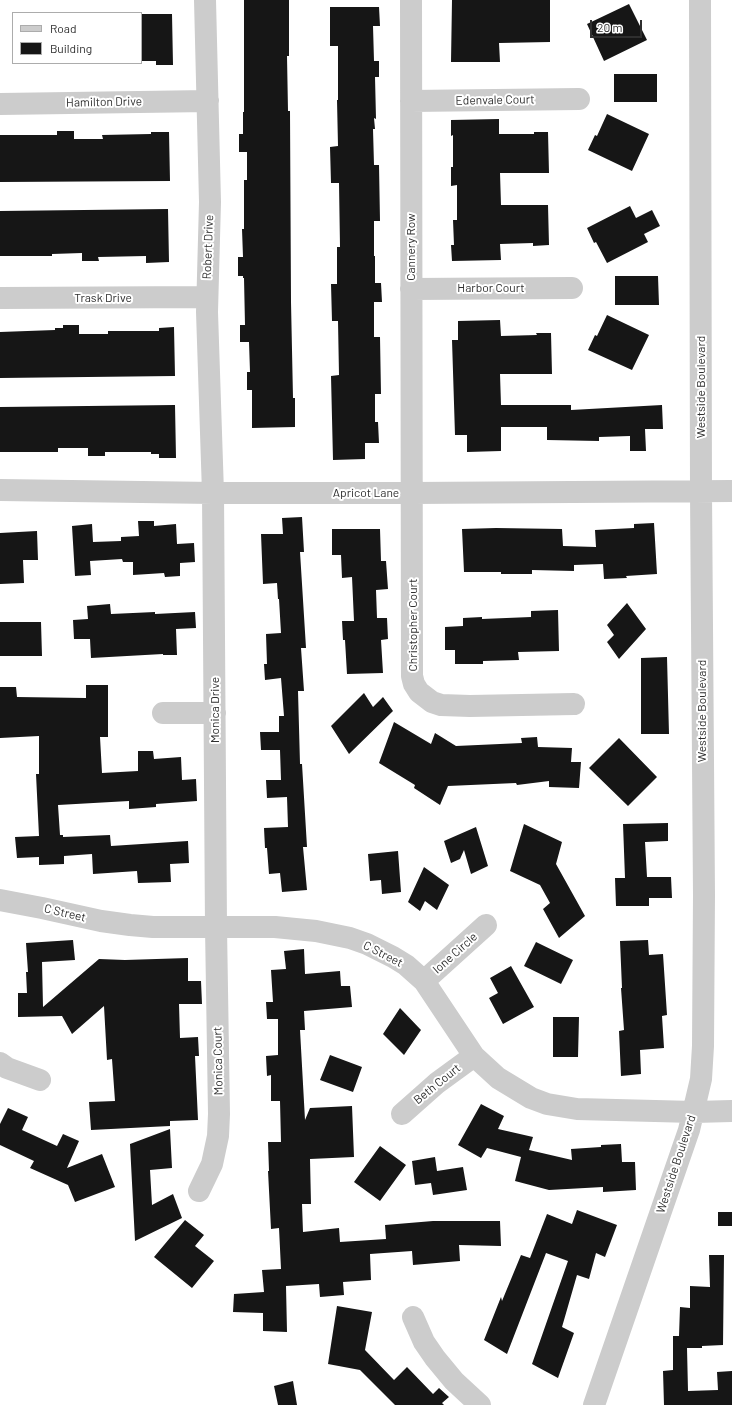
<!DOCTYPE html>
<html>
<head>
<meta charset="utf-8">
<style>
	body { margin:0 }
	#map { position:relative; width:732px; height:1405px; overflow:hidden; background:#fff; font-family:Barlow,sans-serif }
	canvas { display:block }
	.legend { position:absolute; left:12px; top:12px; width:130px; height:52px; box-sizing:border-box; background:#fff; border:1px solid #acacac; margin:0; padding:5px 7px; list-style:none; font-size:12px; color:#2f2f2f }
	.legend li { display:flex; align-items:center; gap:8px; height:20px }
	.legend b { width:20px; border:1px solid #acacac }
	.scale { position:absolute; left:590px; top:20px; width:52px; height:18px; box-sizing:border-box; border:2px solid #2f2f2f; border-top:0; padding-left:5px; font-size:12px; line-height:14px; white-space:nowrap; color:#2f2f2f; -webkit-text-stroke:3px #fff; paint-order:stroke }
</style>
</head>
<body>
<div id="map">
<canvas width="732" height="1405"></canvas>
<ul class="legend">
<li><b style="height:5px;background:#ccc"></b>Road</li>
<li><b style="height:11px;background:#161616"></b>Building</li>
</ul>
<div class="scale">20 m</div>
</div>
<script>
const g = document.querySelector('canvas').getContext('2d');
g.lineJoin = 'round';
function paint(path, color) { g.fillStyle = color; g.fill(path, 'evenodd'); }
const poly = rows => new Path2D(rows.map(r => 'M' + r).join(''));
function strokePath(path, color, width, dash) { g.strokeStyle = color; g.lineWidth = width; g.lineCap = dash ? 'butt' : 'round'; g.setLineDash(dash || []); g.stroke(path); }
function drawText(font, color, halo, rows, align = 'center') {
  g.font = font + ' Barlow,sans-serif'; g.lineWidth = 4; g.setLineDash([]); g.textBaseline = 'middle'; g.strokeStyle = halo; g.fillStyle = color; for (const [text, x, y, turn = 0] of rows) {
    g.save(); g.translate(x, y); g.rotate((+turn || 0) * Math.PI / 180); g.textAlign = isNaN(turn) ? turn : align; if (halo) g.strokeText(text, 0, 0); g.fillText(text, 0, 0); g.restore();
  }
}
const building = poly([
	[244,0,289,0,289,56,287,56,288,111,290,111,291,302,293,398,295,398,295,427,252,428,252,390,247,390,247,372,250,372,249,342,240,342,240,325,245,325,244,278,243,278,243,276,238,276,238,257,243,257,242,229,244,229,244,180,247,180,247,152,239,152,239,134,243,134,243,112,244,112],
	[452,0,550,0,550,42,499,43,500,62,451,62],
	[629,4,647,40,604,61,587,24],
	[330,7,379,7,380,26,373,26,374,61,379,61,379,77,375,77,376,119,374,118,375,129,373,129,374,165,379,165,380,221,374,221,374,256,375,256,375,283,381,283,382,302,374,302,374,337,380,337,381,394,375,394,375,422,378,422,379,443,365,443,365,459,333,460,331,376,339,375,338,321,332,321,331,284,337,284,337,247,340,247,339,183,331,183,330,147,338,146,337,100,338,100,338,46,330,46],
	[141,14,172,14,173,65,156,65,156,61,141,61],
	[614,74,657,74,657,102,614,102],
	[607,114,649,134,632,171,588,150,595,135,597,136],
	[499,119,499,134,534,134,534,132,548,132,549,173,500,173,501,205,548,205,549,245,533,246,533,243,500,244,501,260,452,261,451,245,454,245,453,220,457,220,457,185,451,186,451,167,453,167,453,135,451,136,451,120],
	[57,131,74,131,74,139,103,139,102,135,151,134,151,132,169,132,170,181,0,182,0,135,57,135],
	[630,206,636,218,652,210,660,226,644,234,648,242,607,263,596,242,594,243,587,228],
	[168,209,169,262,146,263,146,256,98,257,99,261,82,261,82,253,52,254,52,256,0,256,0,211],
	[615,276,658,276,659,305,615,305],
	[607,315,649,335,632,370,588,350,595,335,597,336],
	[500,320,501,336,537,335,536,333,551,333,552,374,500,374,501,405,571,405,571,410,662,405,663,429,645,429,646,451,630,451,630,436,599,437,599,441,547,440,547,427,501,427,501,451,467,452,467,435,455,435,452,340,458,340,458,321],
	[63,325,79,325,79,334,108,334,108,331,159,331,159,328,174,327,175,376,0,378,0,332,55,330,55,328,63,328],
	[175,405,176,458,159,458,159,454,151,454,151,452,105,452,105,456,88,456,88,448,58,448,58,452,0,452,0,407],
	[302,517,304,552,300,552,306,648,301,648,304,691,298,691,300,764,302,764,307,847,303,847,307,890,282,892,280,873,269,874,267,848,265,848,264,828,288,827,287,797,267,798,266,780,281,780,280,750,261,750,260,732,279,732,279,716,284,716,281,678,265,680,264,664,267,664,266,634,281,633,279,599,278,599,277,583,263,584,261,534,283,534,282,518],
	[138,521,154,521,154,526,176,524,177,544,194,543,195,562,180,563,180,576,165,577,164,573,133,575,133,562,123,562,122,559,90,561,91,575,75,576,72,526,92,524,93,542,121,541,121,537,139,536],
	[654,523,657,574,626,576,627,578,604,579,603,564,574,565,574,571,532,570,532,574,501,574,501,572,464,572,462,529,496,528,562,529,563,546,596,547,595,530,634,528,634,524],
	[332,529,380,529,381,561,386,561,388,589,376,590,377,618,387,618,388,639,381,640,383,673,347,674,345,640,343,640,342,621,354,621,352,577,342,578,341,555,332,555],
	[37,531,38,560,23,560,24,583,0,584,0,533],
	[627,603,646,629,619,659,607,642,614,635,607,625],
	[110,604,111,614,155,612,155,614,195,612,196,628,176,629,177,655,163,655,163,654,91,658,90,639,74,639,73,620,88,619,87,606],
	[558,610,559,651,518,652,519,660,483,661,483,664,455,664,455,650,445,650,445,627,463,626,463,618,482,617,482,619,531,617,531,611],
	[0,622,41,622,42,656,0,656],
	[667,657,669,734,641,734,641,658],
	[86,685,108,685,108,737,100,737,102,773,138,771,138,751,153,751,154,759,181,757,182,780,196,779,197,801,156,804,156,807,129,809,129,801,58,805,60,835,63,835,63,837,110,835,111,846,188,841,189,863,170,864,171,882,138,883,137,871,93,874,92,854,64,856,64,864,39,865,39,857,17,858,15,837,39,836,36,774,39,774,39,736,0,738,0,687,16,687,17,697,86,698],
	[364,693,373,707,383,697,393,711,349,754,331,726],
	[394,722,431,744,435,733,456,746,522,743,521,738,537,737,538,747,572,748,571,762,581,762,579,788,549,787,549,781,517,785,516,783,448,786,440,805,414,788,415,785,379,763],
	[619,738,657,777,628,806,589,768],
	[668,823,668,841,645,842,647,877,671,877,672,898,649,898,649,906,616,906,615,878,625,878,623,824],
	[524,824,562,842,556,864,585,916,559,938,543,909,550,903,540,885,510,871],
	[476,827,488,866,471,874,464,850,460,859,451,863,444,841],
	[398,851,401,892,382,894,381,880,370,881,368,854],
	[424,867,449,885,437,910,425,901,420,911,408,902],
	[73,940,75,960,42,962,43,1007,99,959,125,960,188,958,188,981,201,981,202,1004,179,1004,180,1038,198,1037,199,1056,195,1056,198,1120,170,1121,170,1126,91,1130,89,1102,115,1101,112,1059,107,1060,104,1006,72,1034,62,1016,18,1017,18,993,27,993,26,972,28,972,26,943],
	[648,940,649,955,663,954,667,1015,662,1016,664,1048,640,1050,641,1074,621,1076,619,1031,624,1030,621,988,622,988,620,941],
	[536,942,573,960,561,984,524,966],
	[304,949,305,974,340,971,341,986,350,986,352,1007,304,1011,305,1030,300,1030,305,1120,310,1108,352,1106,354,1157,310,1159,311,1204,302,1204,303,1232,339,1228,340,1242,386,1239,385,1225,433,1221,500,1221,501,1246,459,1245,460,1261,413,1265,412,1251,370,1254,371,1280,343,1282,344,1295,320,1297,319,1284,286,1286,287,1332,263,1331,263,1313,233,1312,234,1294,264,1292,262,1270,281,1269,279,1228,271,1229,268,1171,269,1171,268,1142,281,1142,280,1101,271,1101,271,1075,267,1076,266,1056,278,1055,278,1019,267,1019,266,1002,273,1002,271,970,286,969,284,951],
	[511,966,534,1007,503,1024,489,998,498,993,490,978],
	[400,1008,421,1030,404,1055,383,1034],
	[553,1017,579,1017,578,1057,553,1057],
	[330,1055,362,1067,353,1092,320,1080],
	[481,1104,504,1116,498,1129,533,1137,529,1150,572,1160,571,1149,601,1147,601,1145,621,1144,622,1162,635,1162,636,1190,603,1192,603,1187,549,1190,515,1181,521,1157,487,1148,481,1158,458,1145],
	[8,1108,28,1117,22,1130,57,1146,63,1134,79,1141,67,1168,102,1154,115,1187,75,1202,68,1185,30,1168,34,1161,0,1145,0,1124],
	[170,1129,172,1168,150,1170,152,1205,173,1194,182,1218,135,1241,130,1144],
	[380,1146,406,1165,380,1201,354,1182],
	[435,1157,437,1171,463,1167,467,1190,433,1195,431,1183,415,1185,412,1161],
	[577,1210,617,1225,605,1257,596,1253,589,1279,577,1275,562,1327,574,1333,558,1378,532,1364,568,1261,546,1253,507,1354,484,1340,501,1297,502,1301,521,1255,530,1258,547,1214,572,1224],
	[718,1212,732,1212,732,1226,718,1226],
	[185,1220,204,1235,195,1246,214,1261,192,1288,154,1257],
	[709,1255,724,1255,723,1345,702,1346,702,1348,687,1348,688,1391,718,1390,717,1372,732,1371,732,1405,664,1405,663,1371,673,1370,673,1336,679,1336,680,1307,690,1308,690,1286,710,1287],
	[337,1306,372,1312,365,1350,394,1380,407,1367,433,1394,439,1388,449,1397,442,1403,444,1405,395,1405,360,1370,328,1364],
	[293,1381,297,1405,278,1405,274,1386]
]);
const minor = poly([
	[411,0,412,676,414,684,419,692,432,702,441,705,470,706,574,704],
	[411,101,579,99],
	[0,104,208,101],
	[411,289,572,288],
	[0,298,207,297],
	[0,490,213,493,412,493,732,491],
	[163,713,215,713],
	[0,900,42,908,101,921,130,925,153,927,275,927,316,931,350,938,367,944,393,957,406,965,424,981,474,1056,498,1078,531,1098,547,1104,577,1109,694,1112,732,1111],
	[424,981,486,925],
	[0,1063,7,1068,40,1080],
	[402,1114,437,1083,474,1056],
	[199,1191,212,1164,218,1136,219,1114,216,927,213,493,207,312,210,202,205,0],
	[413,1317,424,1342,435,1358,454,1381,480,1405],
	[594,1405,689,1130,701,1079,703,1046,704,895,701,492,700,0]
]);
const streetNames = [
	["Edenvale Court",495,100,-1],
	["Hamilton Drive",104,102,-1],
	["Robert Drive",208,247,-88],
	["Cannery Row",411,247,-90],
	["Harbor Court",491,288],
	["Trask Drive",103,298],
	["Westside Boulevard",701,387,-90],
	["Apricot Lane",366,493],
	["Christopher Court",413,625,-90],
	["Monica Drive",215,710,-90],
	["Westside Boulevard",702,711,-90],
	["C Street",65,913,13],
	["Ione Circle",455,953,-42],
	["C Street",383,954,27],
	["Monica Court",218,1061,-91],
	["Beth Court",437,1084,-39],
	["Westside Boulevard",676,1164,-72]
];
paint(building, '#161616');
strokePath(minor, '#ccc', 22);
drawText('12px', '#2f2f2f', '#fff', streetNames);
</script>
</body>
</html>
